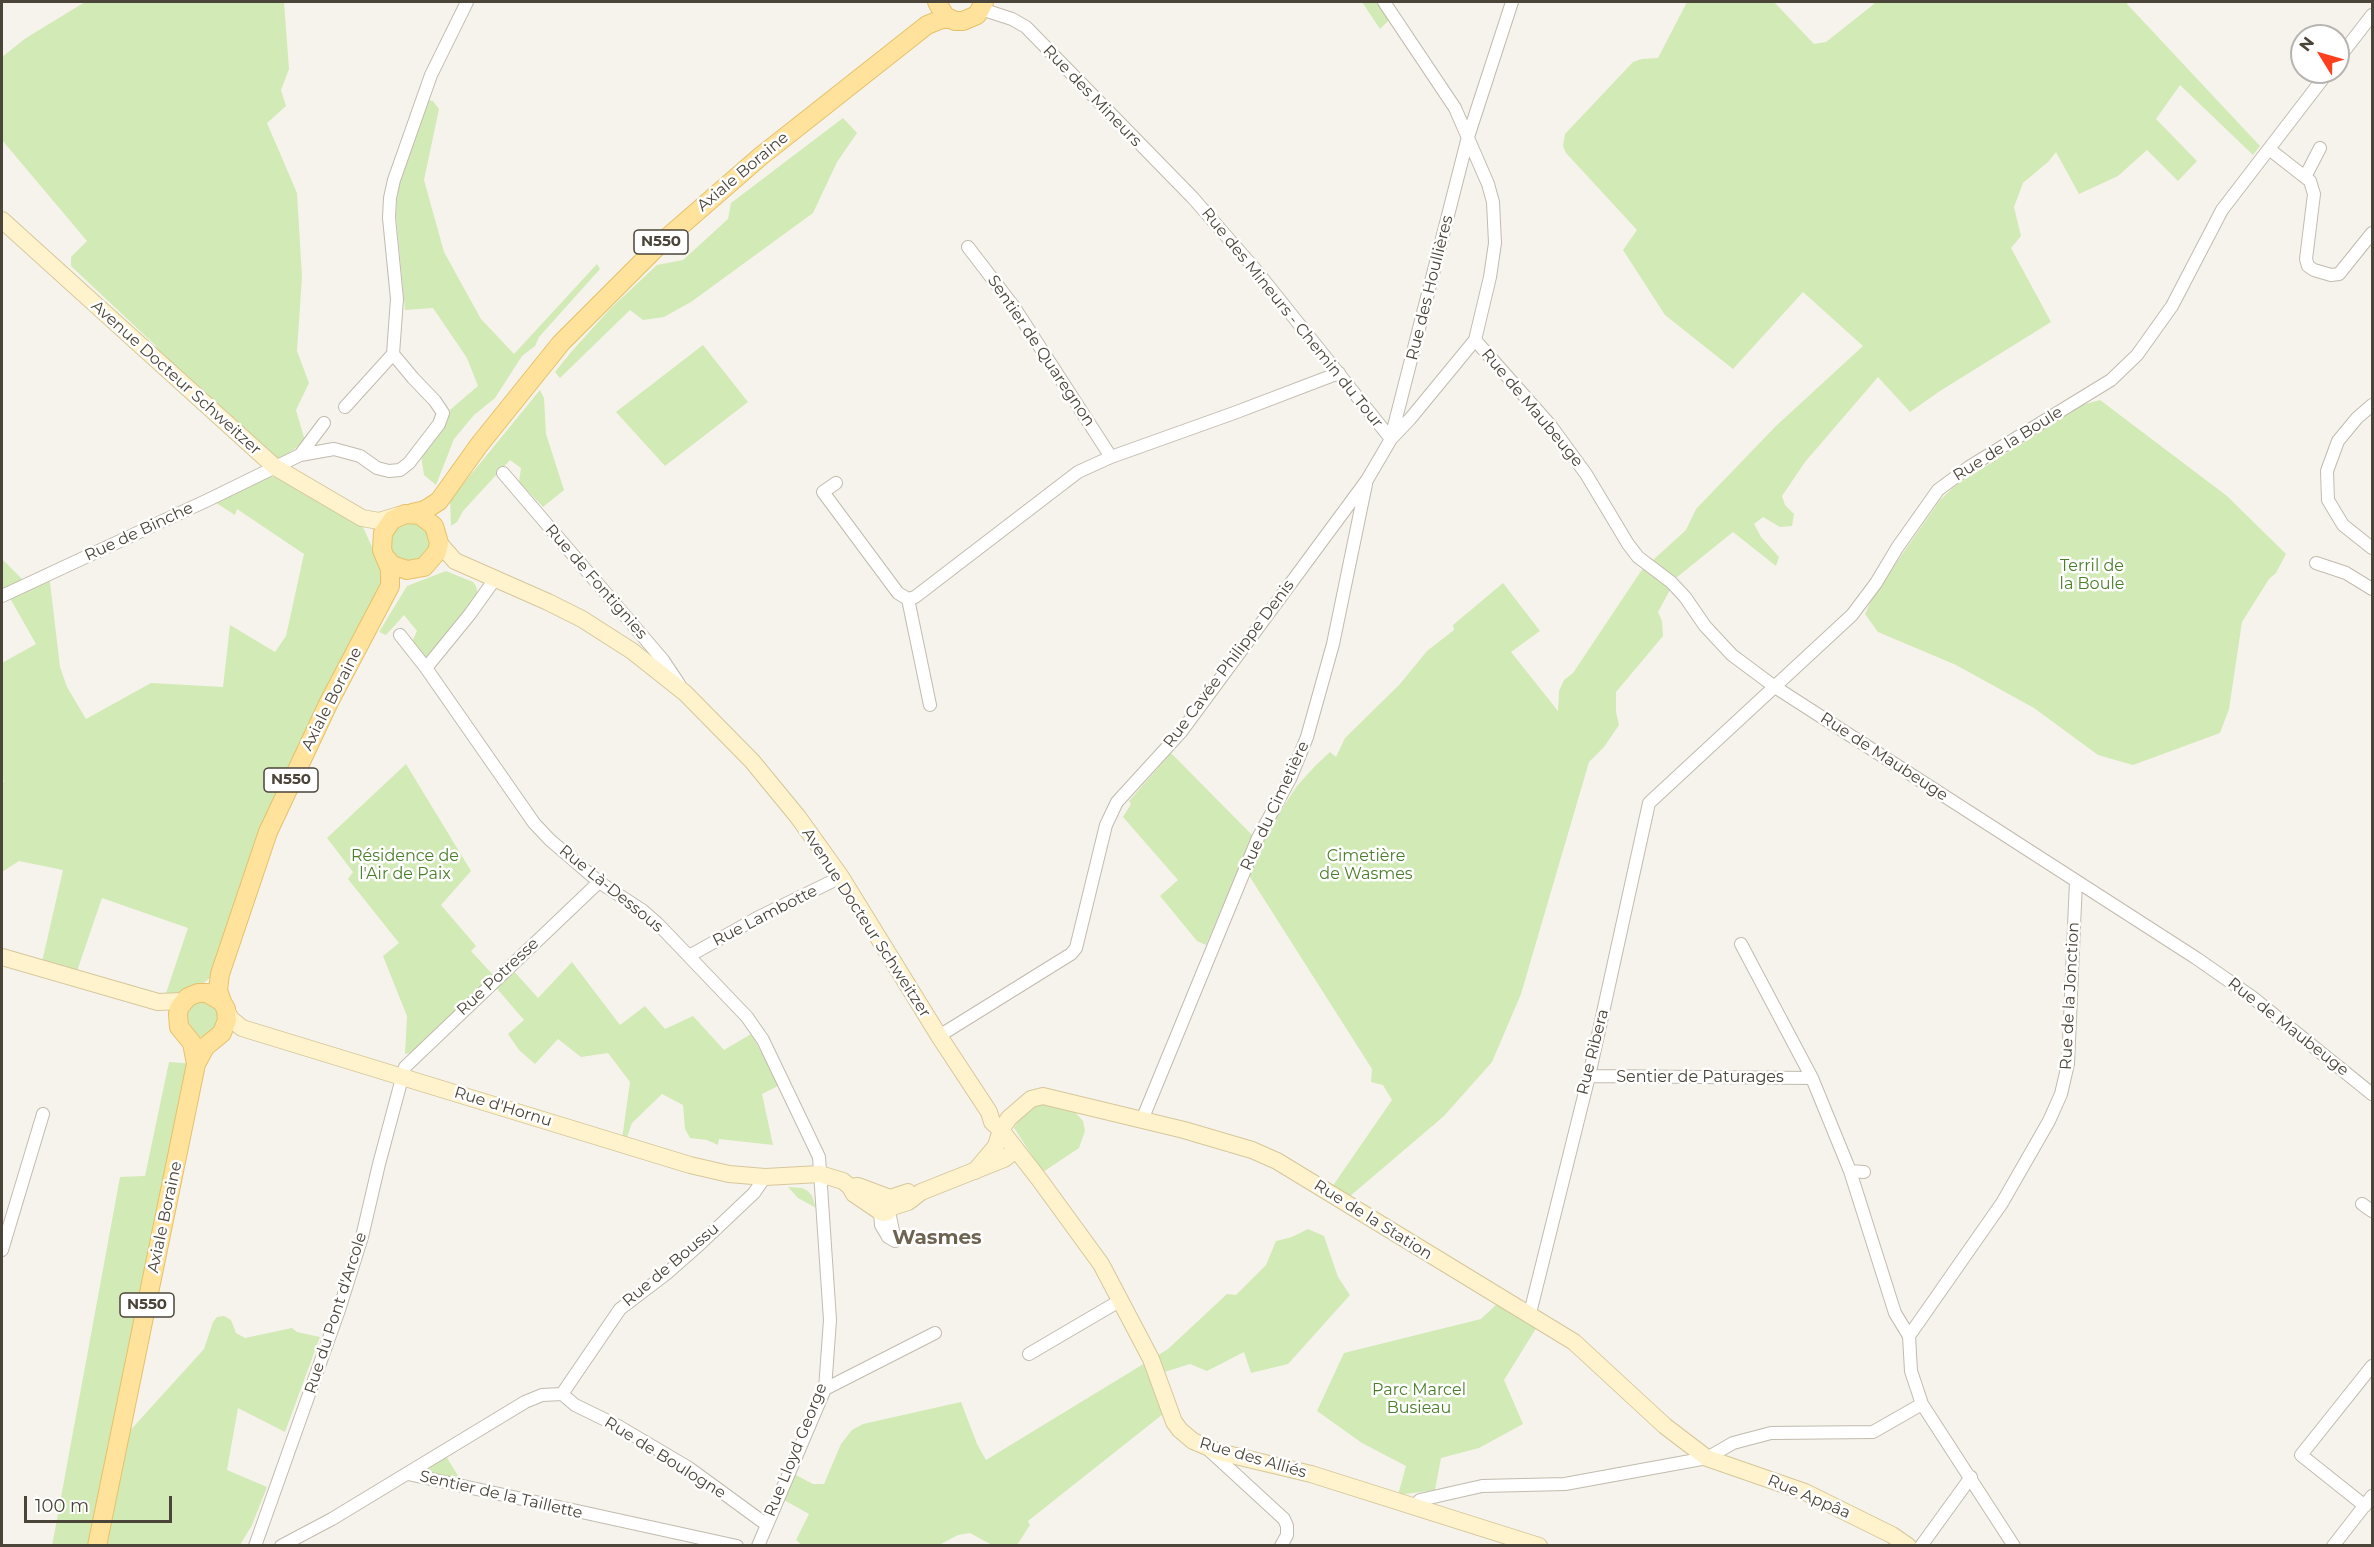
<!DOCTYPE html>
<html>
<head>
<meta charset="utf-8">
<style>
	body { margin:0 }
	#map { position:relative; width:2374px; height:1547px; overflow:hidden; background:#f6f3ec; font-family:Montserrat,sans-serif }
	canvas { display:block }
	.frame { position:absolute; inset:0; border:3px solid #4b4439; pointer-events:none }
	.north { position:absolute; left:2290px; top:24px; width:60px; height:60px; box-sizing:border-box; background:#fff; border:2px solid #b7b4b0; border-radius:50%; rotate:307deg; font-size:16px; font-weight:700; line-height:24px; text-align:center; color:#4b4439 }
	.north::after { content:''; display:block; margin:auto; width:21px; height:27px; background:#fc3f1d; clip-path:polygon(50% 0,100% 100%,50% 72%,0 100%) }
	.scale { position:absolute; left:24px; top:1496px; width:148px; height:27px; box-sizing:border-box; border:3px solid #4b4439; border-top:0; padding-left:8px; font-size:18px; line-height:21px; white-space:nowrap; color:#4b4439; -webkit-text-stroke:4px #fff; paint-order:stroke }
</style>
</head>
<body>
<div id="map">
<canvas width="2374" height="1547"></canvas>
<div class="frame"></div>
<div class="north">N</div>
<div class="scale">100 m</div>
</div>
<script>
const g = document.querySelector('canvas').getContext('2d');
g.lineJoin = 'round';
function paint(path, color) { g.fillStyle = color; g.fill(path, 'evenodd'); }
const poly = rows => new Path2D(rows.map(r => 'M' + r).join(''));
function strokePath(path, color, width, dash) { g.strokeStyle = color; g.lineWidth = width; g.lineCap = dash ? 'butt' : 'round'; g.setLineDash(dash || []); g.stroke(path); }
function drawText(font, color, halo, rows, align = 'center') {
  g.font = font + ' Montserrat,sans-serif'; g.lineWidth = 5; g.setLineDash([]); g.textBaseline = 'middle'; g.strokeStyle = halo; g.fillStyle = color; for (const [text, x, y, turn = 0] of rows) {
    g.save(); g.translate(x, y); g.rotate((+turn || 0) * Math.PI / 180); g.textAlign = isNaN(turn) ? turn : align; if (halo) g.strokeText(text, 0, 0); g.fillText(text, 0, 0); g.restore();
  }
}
const green = poly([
	[85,2,284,2,289,69,281,90,286,106,267,123,297,193,302,277,297,351,309,383,296,410,305,441,281,459,272,456,159,352,156,346,71,266,71,257,87,241,2,140,2,57,26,38],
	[1362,2,1376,2,1389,20,1380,29],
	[1687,2,1774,2,1814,44,1826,42,1874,4,1873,2,2127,2,2127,4,2260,146,2253,155,2180,85,2156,119,2197,161,2178,181,2147,150,2118,176,2079,194,2056,152,2049,161,2023,183,2014,207,2021,236,2011,248,2051,322,1940,391,1910,412,1878,377,1805,462,1782,496,1785,505,1794,514,1792,526,1780,527,1763,517,1754,524,1761,537,1779,557,1776,566,1733,532,1671,582,1670,590,1658,612,1662,621,1663,636,1616,692,1616,712,1619,725,1604,747,1589,762,1521,994,1492,1062,1444,1116,1349,1197,1332,1187,1392,1100,1383,1085,1371,1082,1372,1069,1248,874,1269,828,1297,786,1316,765,1330,752,1336,757,1345,738,1400,684,1427,651,1454,630,1453,625,1503,583,1540,631,1511,652,1558,711,1559,691,1564,680,1573,673,1641,571,1686,530,1696,509,1776,426,1863,346,1803,292,1733,369,1665,315,1623,250,1637,230,1566,153,1563,146,1565,134,1633,62,1642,59,1658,58],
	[427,100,433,101,439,109,424,180,444,252,481,319,514,354,597,264,600,269,539,337,535,346,522,356,495,398,474,415,454,439,436,485,424,475,421,456,451,409,478,386,467,358,433,308,405,310,396,214,398,182],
	[843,118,857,133,837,162,813,213,691,302,664,317,643,320,630,310,560,378,555,372,572,351,611,308,657,265,683,260,728,219,731,203],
	[703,345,748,402,665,466,616,412],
	[540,390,544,398,546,434,564,490,543,507,519,482,521,468,510,460,463,511,457,522,451,526,450,500],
	[2100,400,2227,496,2286,554,2276,573,2269,579,2242,622,2229,709,2220,733,2133,765,2098,755,2034,708,1956,665,1878,632,1865,614,1873,596,1940,500,1956,485,2082,405],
	[265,477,274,477,286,480,362,525,384,573,384,581,211,977,200,986,164,999,188,928,102,898,77,971,42,962,63,870,19,861,2,872,2,783,4,781,2,776,2,663,36,644,7,593,49,574,60,667,67,687,86,719,151,683,223,687,230,625,275,652,286,636,304,554,237,509,235,515,210,499],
	[401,522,421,523,432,541,422,561,400,562,390,552,388,538],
	[2,559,23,580,2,590],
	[446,571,473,582,476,586,478,595,428,656,421,656,411,644,417,631,404,615,386,635,379,632,407,586],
	[1171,753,1253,836,1206,945,1197,941,1160,896,1178,880,1123,817,1131,804,1129,801],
	[406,764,471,871,441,905,476,946,471,951,494,976,414,1052,405,1054,407,1016,383,956,399,943,348,879,353,872,327,838],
	[572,962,620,1025,645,1006,665,1029,693,1016,724,1050,751,1034,780,1085,762,1094,773,1145,719,1139,718,1145,707,1140,690,1138,685,1129,683,1105,662,1094,632,1123,626,1140,622,1139,630,1082,608,1053,581,1057,558,1039,535,1064,519,1050,508,1034,524,1020,493,984,512,969,538,998],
	[203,999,219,1008,220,1027,204,1037,198,1037,188,1030,184,1013,187,1007],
	[169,1062,196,1064,97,1545,52,1546,120,1177,145,1176],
	[1042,1104,1075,1112,1083,1121,1085,1131,1079,1148,1043,1172,1014,1128,1021,1115,1034,1106],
	[788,1187,802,1188,808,1191,812,1196,816,1208,798,1198],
	[1308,1229,1324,1236,1338,1277,1350,1295,1288,1364,1251,1373,1244,1352,1207,1371,1190,1364,1158,1374,1163,1414,1028,1521,1030,1525,1017,1545,992,1545,970,1533,958,1535,939,1545,802,1545,796,1540,809,1514,784,1500,794,1474,813,1484,824,1484,841,1444,852,1430,863,1424,961,1402,977,1444,986,1460,1168,1349,1227,1294,1236,1295,1266,1265,1276,1241,1292,1237],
	[1498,1303,1540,1322,1504,1380,1523,1424,1479,1448,1441,1458,1435,1490,1398,1495,1406,1466,1362,1443,1317,1411,1344,1353,1481,1319],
	[224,1316,231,1320,236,1333,245,1338,292,1328,297,1332,320,1337,285,1432,238,1408,227,1470,267,1487,252,1525,240,1545,103,1546,126,1435,204,1349,213,1322,217,1317],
	[444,1453,465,1487,408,1474]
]);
const street = poly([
	[981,9,1012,19,1026,27,1193,198,1255,269,1391,439],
	[2338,59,2372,15],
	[2269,149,2310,181,2314,194,2306,259,2308,266,2314,270,2331,275,2339,274,2372,233],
	[2305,177,2320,148],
	[968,247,1014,307,1111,457,1234,413,1339,373],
	[1475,340,1551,426,1586,474,1628,544,1638,557,1671,582,1685,597,1705,626,1732,655,1775,687,2196,958,2252,997,2372,1094],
	[2372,405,2357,418,2338,441,2327,471,2328,500,2343,525,2372,548],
	[345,407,393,354,397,299,389,218,390,198,394,180,431,75,467,2],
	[1391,438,1468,137,1512,2],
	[300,455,324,423],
	[503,473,663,660,679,684],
	[836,483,823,492,898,593,908,599,915,597,1078,472,1111,457],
	[2316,563,2346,573,2372,589],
	[495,579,470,614,426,668,534,823,550,840,599,882,642,910,658,924,747,1017,763,1040,819,1157,830,1320,825,1389,758,1546],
	[2,596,210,499,300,455,334,449,360,456,377,468,389,471,400,470,409,463,439,424,443,413,435,401,413,378,393,354],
	[908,599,930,705],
	[400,635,426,668],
	[1741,944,1812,1078,1850,1171,1895,1313,1909,1336],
	[689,956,757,918,841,877],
	[939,1036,1071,954,1076,948,1106,825,1117,802,1181,732,1367,480,1391,439,1410,419,1475,340,1490,277,1495,243,1493,202,1488,184,1455,108,1384,2],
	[1589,1076,1812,1078],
	[1142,1120,1258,838,1290,779,1307,737,1333,644,1366,484],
	[1850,1171,1864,1172],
	[2362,1204,2372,1211],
	[880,1211,881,1225,888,1237,895,1241],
	[889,1211,895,1241],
	[2,1250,43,1114],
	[1530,1313,1589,1076,1649,803,1852,615,1876,583,1897,548,1938,490,1969,467,2111,380,2137,355,2172,306,2222,210,2328,72],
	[1029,1354,1121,1300],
	[825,1389,935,1333],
	[562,1394,575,1405,618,1426,689,1468,767,1525],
	[1209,1450,1284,1519,1287,1526,1287,1535,1281,1546],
	[408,1474,737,1546],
	[1414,1506,1420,1500,1482,1486,1565,1484,1707,1458,1733,1443,1771,1433,1873,1432,1922,1404],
	[2365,1506,2301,1455,2372,1366],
	[255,1546,339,1310,362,1237,379,1164,405,1067,599,882],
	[281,1546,332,1519,525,1402,542,1395,562,1394,620,1309,666,1274,699,1245,754,1193,765,1177],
	[1921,1546,1971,1477],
	[2014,1546,1922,1404,1911,1371,1909,1336,2002,1203,2049,1121,2061,1094,2068,1064,2076,881],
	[2333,1546,2372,1496]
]);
const secondary = poly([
	[2,220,275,467,362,518,379,521,399,515],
	[439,543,455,561,548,602,582,619,632,651,685,693,752,761,798,817,841,877,939,1036,989,1112,992,1122,1001,1130,1039,1179,1101,1264,1151,1359,1174,1422,1180,1430,1193,1441,1219,1452,1311,1474,1539,1546],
	[2,957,158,1002,182,1001,188,997],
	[227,1012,231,1019,242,1028,690,1165,729,1174,765,1177,820,1174,843,1181,850,1187,854,1194,882,1213,888,1212,892,1207,908,1202,921,1192,1004,1159,1016,1150],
	[975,1171,996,1146,1001,1130,1009,1118,1031,1099,1043,1096,1184,1130,1252,1150,1277,1161,1574,1342,1665,1426,1707,1458,1805,1492,1892,1535,1908,1546],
	[850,1187,858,1186,890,1198,908,1192]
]);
const primary = poly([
	[937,2,945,16,955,21,963,21,977,15,984,2],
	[412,513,425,510,439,501,479,445,561,343,661,243,761,156,927,25,942,19,951,19],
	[222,1002,218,990,220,974,268,832,329,702,390,586,390,569,382,550,383,533,392,520,405,514,420,515,434,526,439,543,437,552,424,567,407,570,392,565,387,559],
	[97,1546,196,1064,205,1047,222,1033,227,1020,226,1009,222,1002,207,993,198,993,188,997,179,1008,178,1014,179,1027,192,1043,196,1064]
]);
const shields = [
	[661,242,54],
	[291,780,54],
	[147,1305,54]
];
const shieldNames = [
	["N550",661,242],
	["N550",291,780],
	["N550",147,1305]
];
const streetNames = [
	["Rue des Mineurs",1092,96,46],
	["Axiale Boraine",743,172,-40],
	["Rue des Houllières",1430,288,-76],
	["Rue des Mineurs - Chemin du Tour",1292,318,51],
	["Sentier de Quaregnon",1041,351,56],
	["Avenue Docteur Schweitzer",176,378,42],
	["Rue de Maubeuge",1532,408,50],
	["Rue de la Boule",2008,444,-32],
	["Rue de Binche",139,532,-25],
	["Rue de Fontignies",596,582,49],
	["Rue Cavée Philippe Denis",1229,664,-53],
	["Axiale Boraine",332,699,-63],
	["Rue de Maubeuge",1884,757,33],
	["Rue du Cimetière",1275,806,-65],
	["Rue Là-Dessous",611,889,39],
	["Rue Lambotte",765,916,-27],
	["Avenue Docteur Schweitzer",866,923,57],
	["Rue Potresse",498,977,-43],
	["Rue de la Jonction",2070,996,-87],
	["Rue de Maubeuge",2288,1027,38],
	["Rue Ribera",1593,1052,-76],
	["Sentier de Paturages",1700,1077],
	["Rue d'Hornu",503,1107,17],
	["Axiale Boraine",165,1217,-78],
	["Rue de la Station",1373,1220,32],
	["Rue de Boussu",671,1265,-40],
	["Rue du Pont d'Arcole",336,1313,-72],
	["Rue Lloyd George",796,1450,-68],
	["Rue de Boulogne",665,1458,32],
	["Rue des Alliés",1253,1458,16],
	["Sentier de la Taillette",501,1495,13],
	["Rue Appâa",1809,1497,23]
];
const parkNames = [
	["Terril de",2092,566],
	["la Boule",2092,584],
	["Résidence de",405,856],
	["l'Air de Paix",405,874],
	["Cimetière",1366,856],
	["de Wasmes",1366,874],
	["Parc Marcel",1419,1390],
	["Busieau",1419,1408]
];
const quarterNames = [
	["Wasmes",937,1238]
];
paint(green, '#d2eab5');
strokePath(street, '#c2bbae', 14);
strokePath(secondary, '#d6c79b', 18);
strokePath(primary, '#e6c16a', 20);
strokePath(street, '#fff', 12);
strokePath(secondary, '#fff3cd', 16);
strokePath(primary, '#ffe39c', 18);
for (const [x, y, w] of shields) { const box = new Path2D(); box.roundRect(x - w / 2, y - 12, w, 24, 4.5); g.fillStyle = '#fff'; g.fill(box); strokePath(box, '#4b4439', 1.5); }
drawText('bold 15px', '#4b4439', null, shieldNames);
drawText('16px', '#4b4439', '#fff', streetNames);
drawText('16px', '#4a7f2a', '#fff', parkNames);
drawText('bold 20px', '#6e6250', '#fff', quarterNames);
</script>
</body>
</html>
